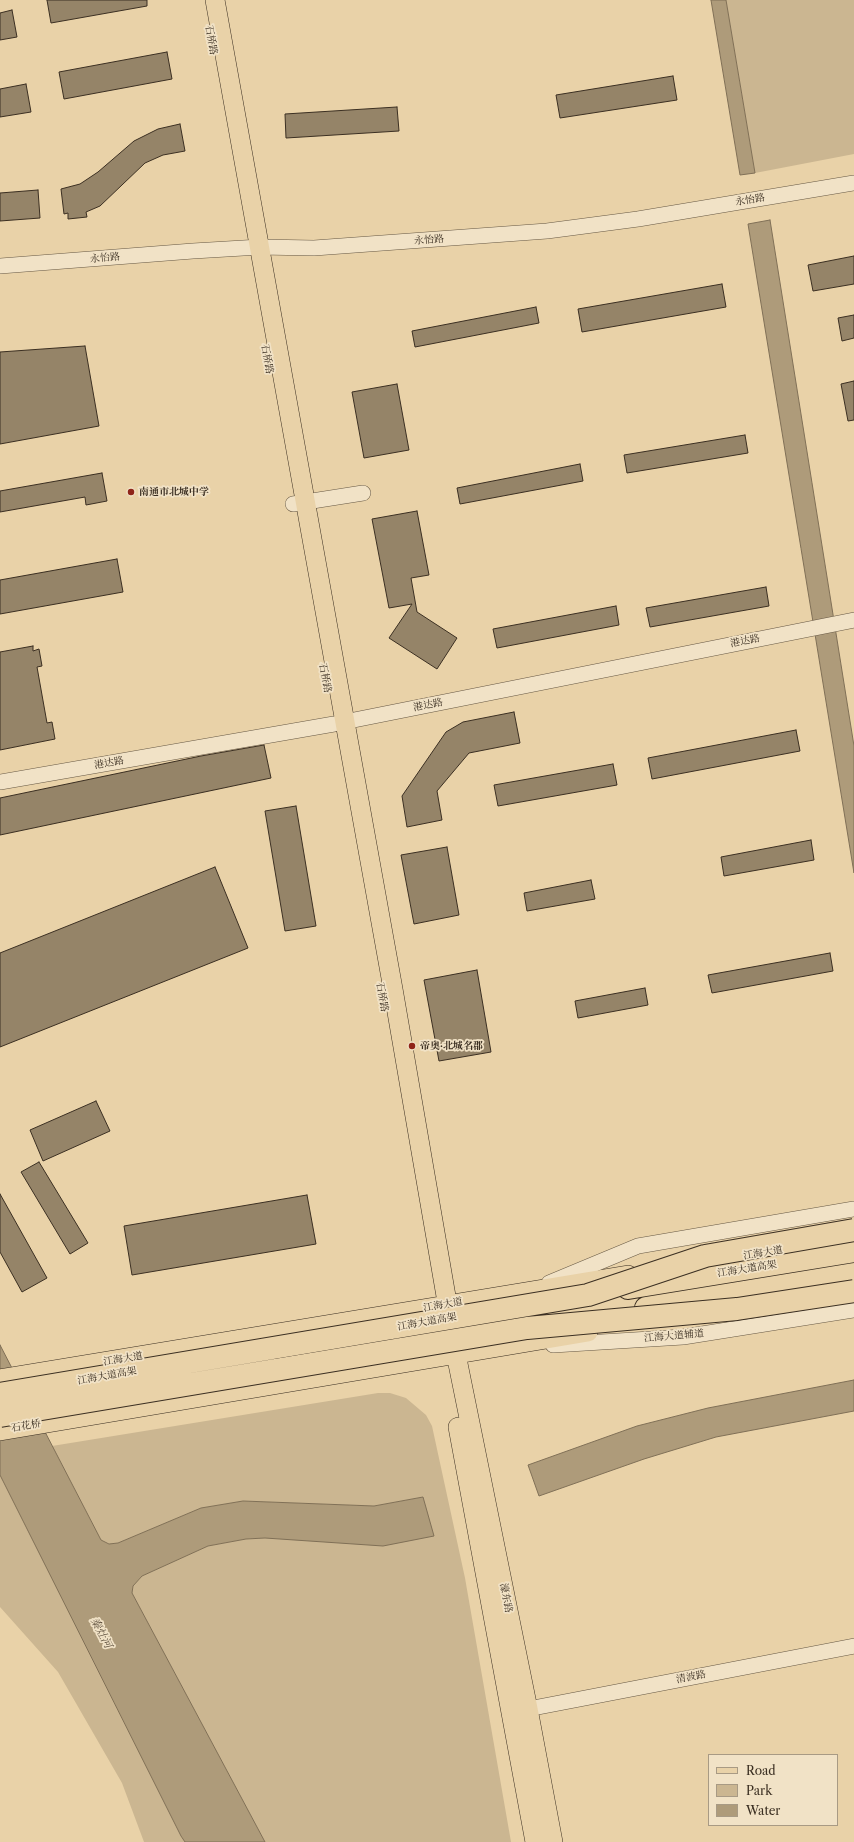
<!DOCTYPE html>
<html>
<head>
<meta charset="utf-8">
<style>
	body { margin:0 }
	#map { position:relative; width:854px; height:1842px; overflow:hidden; background:#e9d2a8; font-family:"Libre Caslon Text",serif }
	canvas { display:block }
	.legend { position:absolute; left:708px; top:1754px; width:130px; height:72px; box-sizing:border-box; background:#f1e2c6; border:1px solid #a89a84; margin:0; padding:5px 7px; list-style:none; font-size:12px; color:#3b2f22 }
	.legend li { display:flex; align-items:center; gap:8px; height:20px }
	.legend b { width:20px; border:1px solid #a89a84 }
</style>
</head>
<body>
<div id="map">
<canvas width="854" height="1842"></canvas>
<ul class="legend">
<li><b style="height:5px;background:#e9d2a8"></b>Road</li>
<li><b style="height:11px;background:#cbb691"></b>Park</li>
<li><b style="height:11px;background:#ae9b7a"></b>Water</li>
</ul>
</div>
<script>
const g = document.querySelector('canvas').getContext('2d');
g.lineJoin = 'round';
function paint(path, color) { g.fillStyle = color; g.fill(path, 'evenodd'); }
const poly = rows => new Path2D(rows.map(r => 'M' + r).join(''));
function strokePath(path, color, width, dash) { g.strokeStyle = color; g.lineWidth = width; g.lineCap = dash ? 'butt' : 'round'; g.setLineDash(dash || []); g.stroke(path); }
function drawText(font, color, halo, rows, align = 'center') {
  g.font = font + ' "Libre Caslon Text","Noto Serif SC",serif'; g.lineWidth = 3.5; g.setLineDash([]); g.textBaseline = 'middle'; g.strokeStyle = halo; g.fillStyle = color; for (const [text, x, y, turn = 0] of rows) {
    g.save(); g.translate(x, y); g.rotate((+turn || 0) * Math.PI / 180); g.textAlign = isNaN(turn) ? turn : align; if (halo) g.strokeText(text, 0, 0); g.fillText(text, 0, 0); g.restore();
  }
}
const green = poly([
	[726,0,854,0,854,154,755,173],
	[378,1393,390,1393,406,1398,426,1415,432,1426,465,1578,511,1842,265,1842,132,1593,133,1586,142,1576,208,1546,246,1539,265,1538,423,1497,374,1506,243,1501,201,1508,118,1543,110,1544,101,1540,52,1446],
	[0,1475,181,1836,185,1842,144,1842,122,1783,58,1672,0,1607]
]);
const water = poly([
	[711,0,726,0,755,173,740,175,711,0],
	[770,220,854,746,854,873,748,224,770,220],
	[0,1345,101,1540,109,1544,118,1543,201,1508,243,1501,374,1506,423,1497,434,1536,383,1546,265,1538,246,1539,208,1546,142,1576,133,1586,132,1593,265,1842,185,1842,181,1836,0,1475,0,1345],
	[854,1380,854,1411,716,1437,644,1459,539,1496,528,1465,637,1426,708,1408,854,1380]
]);
const building = poly([
	[47,0,147,0,147,6,51,23,47,0],
	[12,10,17,37,0,40,0,13,12,10],
	[167,52,172,79,64,99,59,72,167,52],
	[673,76,677,100,560,118,556,95,673,76],
	[26,84,31,112,0,117,0,89,26,84],
	[397,107,399,131,286,138,285,114,397,107],
	[180,124,185,151,163,155,145,163,100,206,86,212,87,217,68,219,68,213,64,214,61,189,80,184,98,172,134,141,158,129,180,124],
	[38,190,40,218,0,221,0,193,38,190],
	[854,256,854,284,813,291,808,265,854,256],
	[722,284,726,307,582,332,578,309,722,284],
	[536,307,539,323,415,347,412,331,536,307],
	[854,315,854,338,842,341,838,318,854,315],
	[85,346,99,426,0,444,0,352,85,346],
	[854,381,854,420,848,421,841,384,854,381],
	[397,384,409,450,364,458,352,392,397,384],
	[745,435,748,453,627,473,624,455,745,435],
	[580,464,583,481,460,504,457,488,580,464],
	[102,473,107,501,86,505,85,497,0,512,0,491,102,473],
	[417,511,429,575,411,578,417,612,457,638,437,669,389,638,412,604,389,608,372,519,417,511],
	[117,559,123,592,0,614,0,580,117,559],
	[766,587,769,606,650,627,646,608,766,587],
	[616,606,619,625,497,648,493,629,616,606],
	[33,646,33,651,39,649,42,666,37,667,47,723,52,722,55,739,0,750,0,652,33,646],
	[514,712,520,743,469,753,437,791,442,820,407,827,402,796,446,732,463,722,514,712],
	[796,730,800,751,652,779,648,758,796,730],
	[264,745,271,778,0,835,0,798,201,756,264,745],
	[613,764,617,785,498,806,494,785,613,764],
	[296,806,316,926,285,931,265,811,296,806],
	[811,840,814,860,724,876,721,857,811,840],
	[447,847,459,915,414,924,401,855,447,847],
	[215,867,248,948,0,1047,0,953,215,867],
	[591,880,595,899,527,911,524,893,591,880],
	[830,953,833,971,712,993,708,975,830,953],
	[477,970,491,1052,439,1061,424,980,477,970],
	[645,988,648,1005,578,1018,575,1001,645,988],
	[96,1101,110,1131,43,1161,30,1130,96,1101],
	[39,1162,88,1243,70,1254,21,1172,39,1162],
	[0,1194,47,1278,22,1292,0,1252,0,1194],
	[307,1195,316,1244,132,1275,124,1226,307,1195]
]);
const minor = poly([
	[0,266,193,251,260,247,314,248,547,231,638,219,854,183],
	[293,504,363,493],
	[0,782,334,724,854,620],
	[549,1283,638,1246,854,1209],
	[553,1345,683,1337,854,1310],
	[528,1709,854,1646]
]);
const major = poly([
	[215,0,393,989,456,1354,528,1709,553,1842],
	[0,1379,628,1275],
	[458,1427,535,1842],
	[0,1431,588,1332]
]);
const highway = poly([
	[628,1288,854,1251],
	[646,1308,854,1274]
]);
const highwayBridge = poly([
	[0,1394,588,1295,705,1256,854,1230],
	[0,1416,527,1328,737,1309,854,1291]
]);
const markers = [
	[131,492,4,"#8f2418"],
	[412,1046,4,"#8f2418"]
];
const streetNames = [
	["石桥路",211,40,80],
	["永怡路",750,200,-9],
	["永怡路",429,240,-4],
	["永怡路",105,258,-5],
	["石桥路",267,359,80],
	["港达路",745,641,-11],
	["石桥路",325,678,79],
	["港达路",428,705,-11],
	["港达路",109,763,-10],
	["石桥路",382,997,80],
	["江海大道",763,1253,-9],
	["江海大道高架",747,1269,-9],
	["江海大道",443,1305,-10],
	["江海大道高架",427,1322,-10],
	["江海大道辅道",674,1336,-5],
	["江海大道",123,1359,-9],
	["江海大道高架",107,1376,-10],
	["石花桥",26,1426,-10],
	["濠东路",506,1598,79],
	["清波路",691,1677,-11]
];
const poiNames = [
	["南通市北城中学",139,492],
	["帝奥·北城名郡",420,1046]
];
const waterNames = [
	["秦灶河",101,1633,62]
];
paint(green, '#cbb691');
paint(water, '#ae9b7a');
strokePath(water, '#807057', 1);
paint(building, '#958468');
strokePath(building, '#3b2f22', 1);
strokePath(minor, '#665844', 16);
strokePath(major, '#3b2f22', 20);
strokePath(highway, '#3b2f22', 24);
strokePath(minor, '#f1e2c6', 15);
strokePath(major, '#e9d2a8', 19);
strokePath(highway, '#e9d2a8', 22);
strokePath(highwayBridge, '#3b2f22', 24, []);
strokePath(highwayBridge, '#e9d2a8', 22);
for (const [x, y, r, color] of markers) { const dot = new Path2D(); dot.arc(x, y, r, 0, 2 * Math.PI); g.fillStyle = color; g.fill(dot); strokePath(dot, '#f1e2c6', 1.5); }
drawText('10px', '#3b2f22', '#f1e2c6', streetNames);
drawText('bold 10px', '#3b2f22', '#f1e2c6', poiNames, 'left');
drawText('italic 11px', '#584a38', '#f1e2c6', waterNames);
</script>
</body>
</html>
